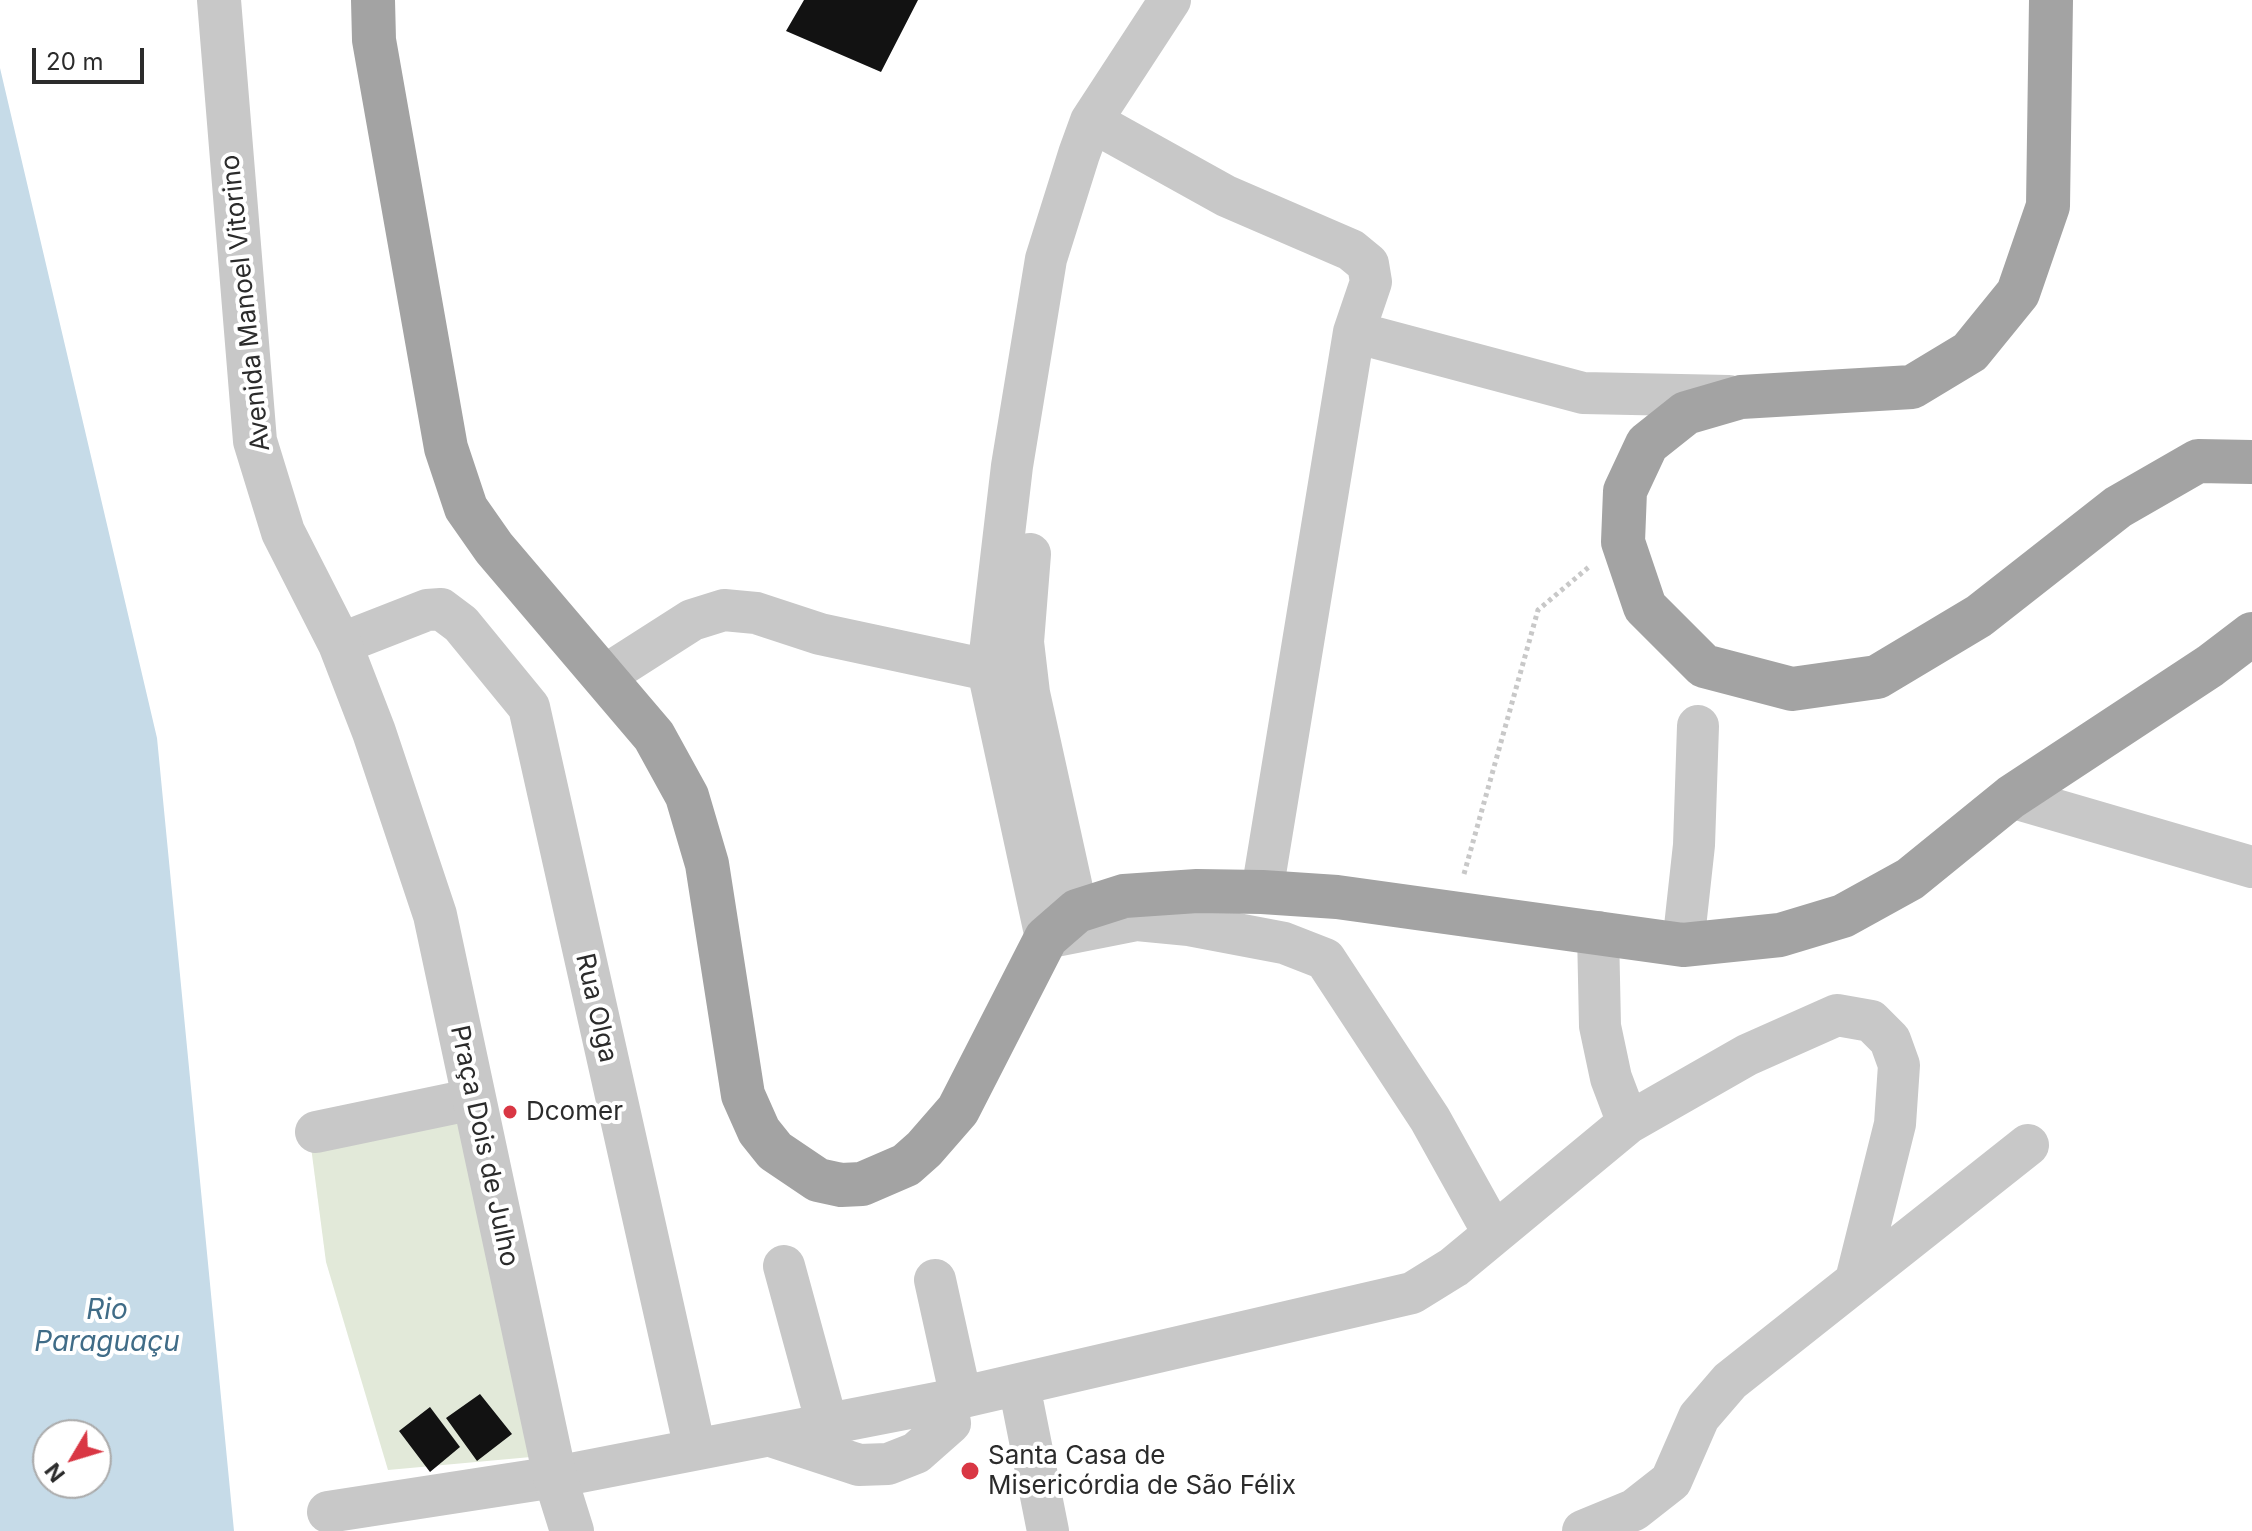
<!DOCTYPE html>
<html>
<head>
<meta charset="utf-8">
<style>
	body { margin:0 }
	#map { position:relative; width:2252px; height:1531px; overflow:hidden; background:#fff; font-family:Inter,sans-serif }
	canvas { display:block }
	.north { position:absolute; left:32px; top:1419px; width:80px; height:80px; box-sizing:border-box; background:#fff; border:2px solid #aaa; border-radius:50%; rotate:232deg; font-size:22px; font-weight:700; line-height:32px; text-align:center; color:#2b2b2b }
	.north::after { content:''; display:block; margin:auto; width:28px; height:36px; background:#d93744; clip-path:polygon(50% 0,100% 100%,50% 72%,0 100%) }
	.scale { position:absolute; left:32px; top:48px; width:112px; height:36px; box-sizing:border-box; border:4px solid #2b2b2b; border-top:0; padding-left:10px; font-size:24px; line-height:28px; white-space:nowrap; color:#2b2b2b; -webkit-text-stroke:6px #fff; paint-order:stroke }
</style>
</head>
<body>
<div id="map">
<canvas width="2252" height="1531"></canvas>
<div class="north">N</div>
<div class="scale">20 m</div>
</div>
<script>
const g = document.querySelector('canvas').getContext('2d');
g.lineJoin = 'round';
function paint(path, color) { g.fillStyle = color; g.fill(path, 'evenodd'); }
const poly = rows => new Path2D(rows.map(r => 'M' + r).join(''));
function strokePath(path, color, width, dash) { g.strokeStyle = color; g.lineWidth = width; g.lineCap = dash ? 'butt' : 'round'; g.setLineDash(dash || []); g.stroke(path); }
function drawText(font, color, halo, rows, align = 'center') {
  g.font = font + ' Inter,sans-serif'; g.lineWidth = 8; g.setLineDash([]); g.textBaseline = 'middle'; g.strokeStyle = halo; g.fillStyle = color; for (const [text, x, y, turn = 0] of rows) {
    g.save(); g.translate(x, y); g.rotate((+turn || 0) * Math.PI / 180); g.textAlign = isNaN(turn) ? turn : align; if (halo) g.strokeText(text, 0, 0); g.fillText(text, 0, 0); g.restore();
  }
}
const green = poly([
	[458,1116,531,1457,388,1470,326,1262,311,1147]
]);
const water = poly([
	[0,68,157,738,234,1531,0,1531],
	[48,1435,96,1435,96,1483,48,1483]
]);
const building = poly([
	[804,0,918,0,881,72,786,31],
	[480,1394,512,1434,477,1461,446,1418],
	[430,1407,460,1447,430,1472,399,1431]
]);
const path = poly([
	[1464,874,1538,610,1590,566]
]);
const minor = poly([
	[1170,0,1091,121,1079,154,1046,259,1012,466,988,670,1046,938,1137,920,1189,925,1284,943,1325,959,1430,1119,1494,1234],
	[1091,121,1226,196,1351,250,1368,264,1371,282,1354,332,1262,892],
	[1354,332,1583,393,1729,396],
	[1030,554,1023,642,1029,693,1077,911],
	[340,644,427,610,441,609,461,624,529,707,695,1449],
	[606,675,692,620,724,610,756,613,820,634,988,670],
	[2011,797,2252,867],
	[1598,932,1600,1026,1611,1078,1628,1123],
	[1683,945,1694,845,1698,726],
	[316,1132,474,1099],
	[784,1266,827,1424],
	[935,1280,961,1398],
	[1019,1385,1048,1531],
	[771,1436,859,1465,888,1464,916,1453,950,1423,946,1401],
	[328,1512,555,1477,946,1401,1412,1293,1454,1267,1628,1123,1747,1055,1837,1015,1871,1021,1890,1040,1899,1065,1895,1124,1856,1280],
	[1583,1531,1634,1510,1671,1481,1699,1417,1730,1381,2028,1145]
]);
const tertiary = poly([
	[219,0,255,441,283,532,340,644,374,732,435,915,555,1477,572,1531]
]);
const primary = poly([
	[373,0,374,40,446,448,466,508,494,548,654,736,687,796,707,864,743,1095,759,1131,775,1151,818,1180,841,1185,862,1184,906,1165,924,1149,958,1110,1046,938,1077,911,1124,896,1197,891,1262,892,1337,897,1683,945,1780,935,1843,916,1910,879,2011,797,2210,666,2252,634],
	[2051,0,2048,206,2018,293,1970,352,1912,387,1741,397,1686,413,1647,444,1625,491,1623,542,1645,607,1704,666,1792,689,1877,677,1979,616,2118,507,2198,461,2252,462]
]);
const markers = [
	[510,1112,8,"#d93744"],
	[970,1471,10,"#d93744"]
];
const streetNames = [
	["Avenida Manoel Vitorino",246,303,-96],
	["Rua Olga",596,1008,77],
	["Praça Dois de Julho",484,1146,78]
];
const poiNames = [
	["Dcomer",526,1112],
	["Santa Casa de",988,1456],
	["Misericórdia de São Félix",988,1486]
];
const waterNames = [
	["Rio",107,1311],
	["Paraguaçu",107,1343]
];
paint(green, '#e2e9d9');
paint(water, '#c6dbe8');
paint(building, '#121212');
strokePath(path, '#c8c8c8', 5, [4, 4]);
strokePath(minor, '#c8c8c8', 42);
strokePath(tertiary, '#c8c8c8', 44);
strokePath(primary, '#a3a3a3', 44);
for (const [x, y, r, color] of markers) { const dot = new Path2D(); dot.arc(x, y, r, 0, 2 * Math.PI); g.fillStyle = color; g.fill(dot); strokePath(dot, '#fff', 3); }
drawText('26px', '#2b2b2b', '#fff', streetNames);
drawText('26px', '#2b2b2b', '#fff', poiNames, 'left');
drawText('italic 28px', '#406c87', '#fff', waterNames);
</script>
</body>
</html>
